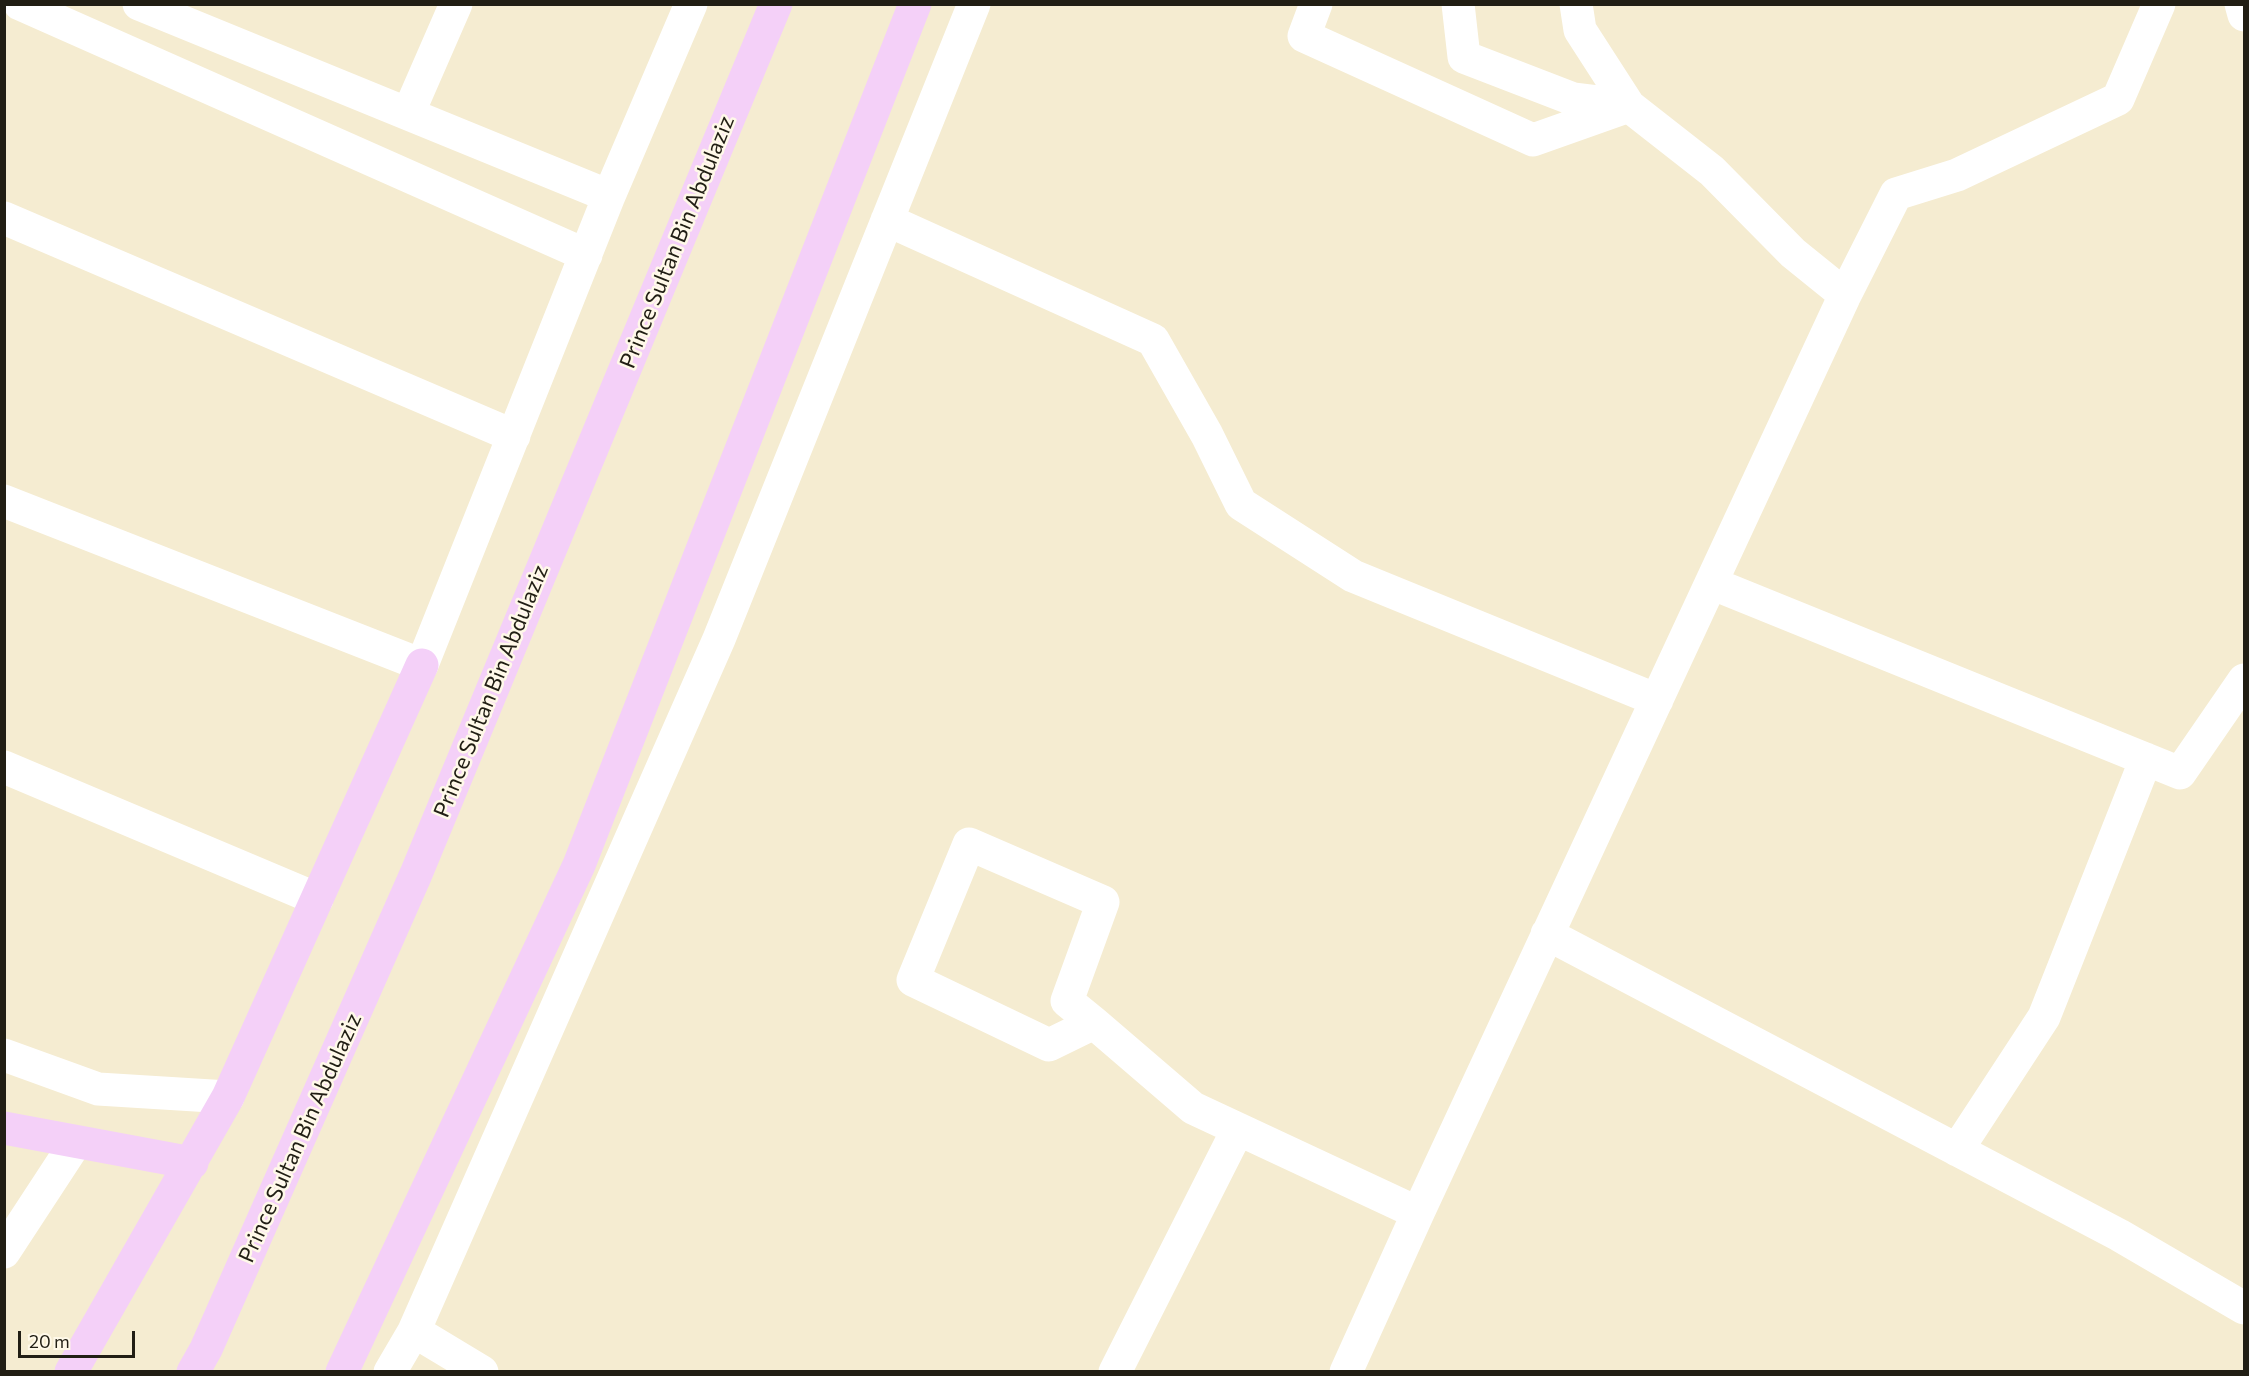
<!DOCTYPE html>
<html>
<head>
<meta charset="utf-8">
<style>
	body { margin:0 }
	#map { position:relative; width:2249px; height:1376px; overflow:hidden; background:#f5ecd1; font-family:Commissioner,sans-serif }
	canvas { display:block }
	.frame { position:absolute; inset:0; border:6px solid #211e14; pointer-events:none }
	.scale { position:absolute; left:18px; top:1331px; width:117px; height:27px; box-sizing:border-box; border:3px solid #211e14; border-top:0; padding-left:8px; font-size:18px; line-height:21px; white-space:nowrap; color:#211e14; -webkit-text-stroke:4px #fff9e9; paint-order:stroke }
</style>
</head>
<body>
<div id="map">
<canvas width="2249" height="1376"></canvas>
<div class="frame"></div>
<div class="scale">20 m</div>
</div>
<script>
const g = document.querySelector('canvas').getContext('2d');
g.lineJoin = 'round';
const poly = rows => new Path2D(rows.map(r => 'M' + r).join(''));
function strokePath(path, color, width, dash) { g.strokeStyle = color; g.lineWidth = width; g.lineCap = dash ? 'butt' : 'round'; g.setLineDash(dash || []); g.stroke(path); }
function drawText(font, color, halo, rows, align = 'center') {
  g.font = font + ' Commissioner,sans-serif'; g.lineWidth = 5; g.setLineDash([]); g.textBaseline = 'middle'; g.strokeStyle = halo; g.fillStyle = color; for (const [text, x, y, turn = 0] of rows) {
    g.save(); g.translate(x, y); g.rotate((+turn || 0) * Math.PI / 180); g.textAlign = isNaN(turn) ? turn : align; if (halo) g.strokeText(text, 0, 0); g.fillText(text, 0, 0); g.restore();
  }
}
const minor = poly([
	[20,4,586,255],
	[139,4,609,196],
	[1316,4,1304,36,1533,140,1629,106],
	[1458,4,1464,57,1573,99,1622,105],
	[1576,4,1580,30,1629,106,1712,171,1793,253,1845,295],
	[2241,4,2244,15],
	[408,114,456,4],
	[4,218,514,436],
	[887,220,1153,340,1207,435,1241,504,1353,576,1657,700],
	[4,501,422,665,609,196,691,4],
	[1711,583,2180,773,2244,680],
	[4,767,317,899],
	[1547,934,2119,1235,2244,1308],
	[1094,1023,1049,1045,913,980,969,844,1103,902,1067,1001,1094,1023,1193,1108,1418,1213],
	[4,1055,98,1089,228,1097],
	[1957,1150,2044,1017,2146,759],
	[4,1252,76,1142],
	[414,1331,482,1372],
	[390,1372,414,1331,719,639,974,4],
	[1115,1372,1238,1129],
	[1346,1372,1418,1213,1845,295,1896,194,1957,175,2118,99,2159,4]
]);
const major = poly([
	[4,1128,192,1163],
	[71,1372,228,1097,422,665],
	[193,1372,206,1349,416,874,776,4],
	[342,1372,579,865,915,4]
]);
const streetNames = [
	["Prince Sultan Bin Abdulaziz",677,242,-68],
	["Prince Sultan Bin Abdulaziz",491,691,-68],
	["Prince Sultan Bin Abdulaziz",300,1138,-66]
];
strokePath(minor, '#fff', 33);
strokePath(major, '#f4d0f8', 33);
drawText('22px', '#211e14', '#fff9e9', streetNames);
</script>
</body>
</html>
